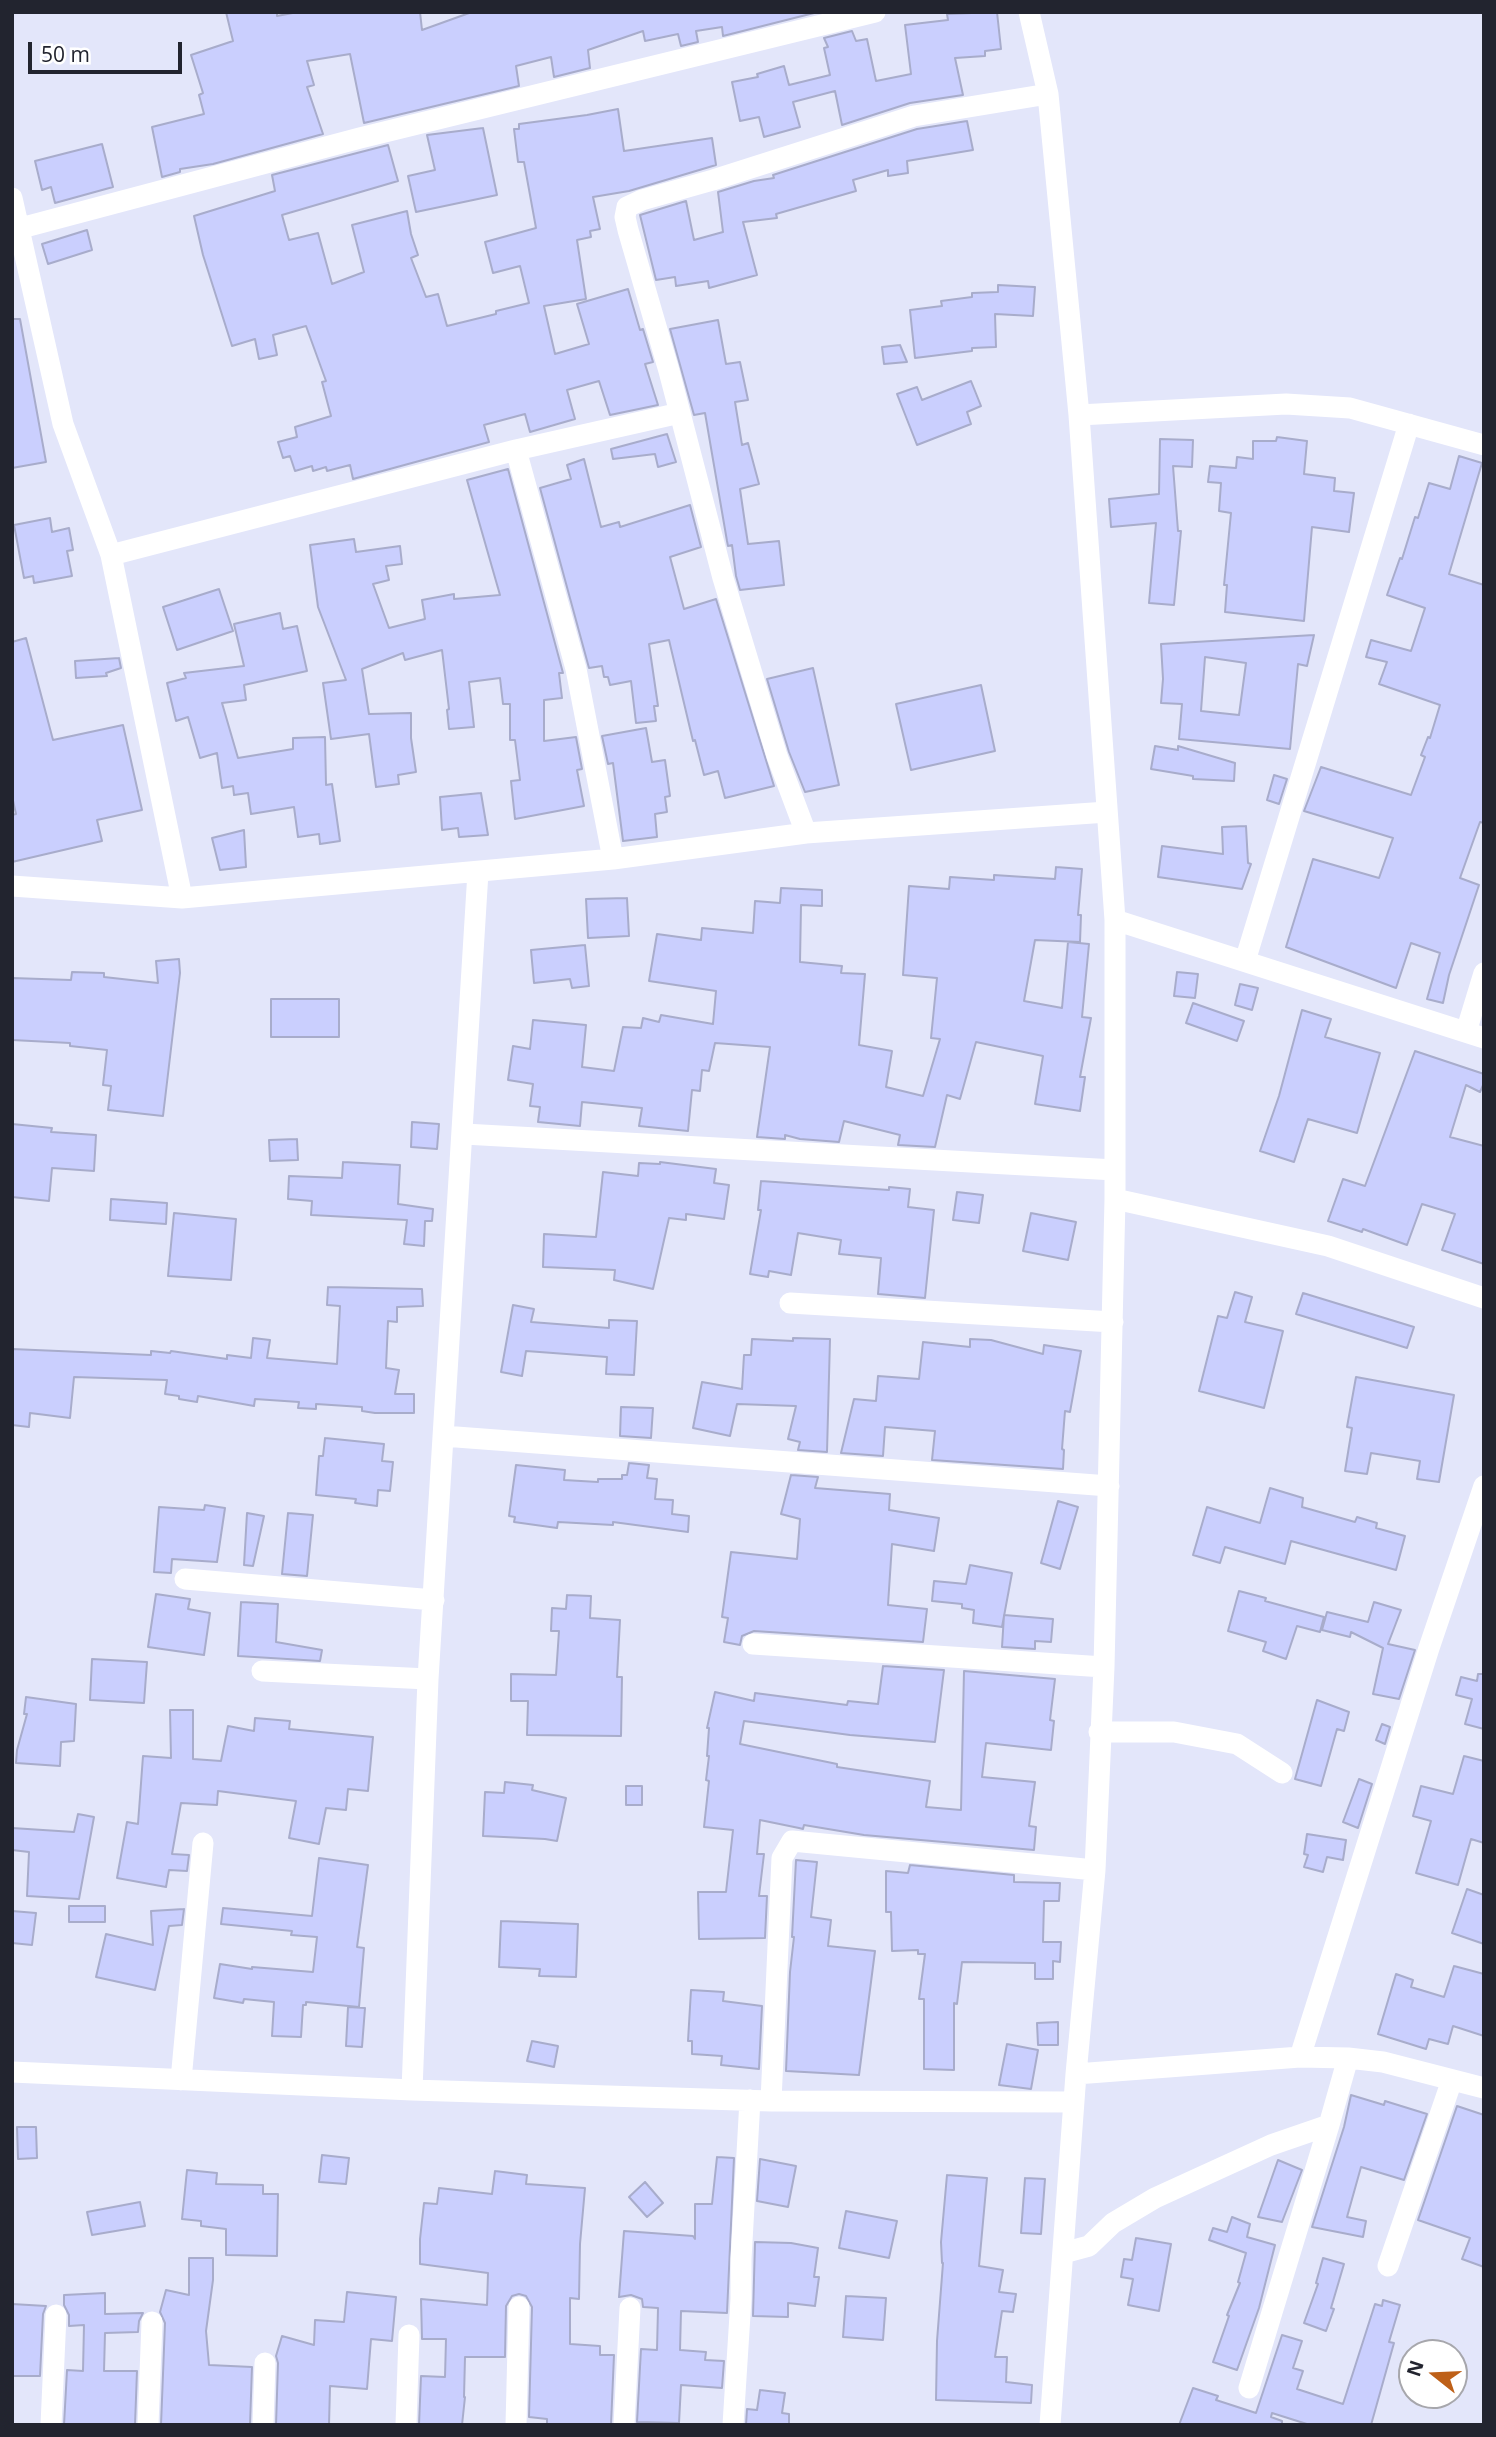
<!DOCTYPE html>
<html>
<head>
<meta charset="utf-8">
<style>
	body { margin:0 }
	#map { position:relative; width:1496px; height:2437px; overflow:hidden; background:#e3e6fa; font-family:"Open Sans",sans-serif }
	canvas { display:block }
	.frame { position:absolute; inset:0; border:14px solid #22242f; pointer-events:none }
	.north { position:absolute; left:1398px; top:2339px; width:70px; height:70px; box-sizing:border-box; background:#fff; border:2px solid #a7a7ac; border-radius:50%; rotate:288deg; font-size:19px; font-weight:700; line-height:28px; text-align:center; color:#22242f }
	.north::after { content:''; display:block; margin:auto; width:24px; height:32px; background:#be6018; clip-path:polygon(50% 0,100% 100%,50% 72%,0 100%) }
	.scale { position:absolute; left:28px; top:42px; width:154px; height:32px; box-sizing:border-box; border:4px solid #22242f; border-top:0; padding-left:9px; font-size:21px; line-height:24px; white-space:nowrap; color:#22242f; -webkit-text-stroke:5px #fff; paint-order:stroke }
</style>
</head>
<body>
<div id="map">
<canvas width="1496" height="2437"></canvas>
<div class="frame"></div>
<div class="north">N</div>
<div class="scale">50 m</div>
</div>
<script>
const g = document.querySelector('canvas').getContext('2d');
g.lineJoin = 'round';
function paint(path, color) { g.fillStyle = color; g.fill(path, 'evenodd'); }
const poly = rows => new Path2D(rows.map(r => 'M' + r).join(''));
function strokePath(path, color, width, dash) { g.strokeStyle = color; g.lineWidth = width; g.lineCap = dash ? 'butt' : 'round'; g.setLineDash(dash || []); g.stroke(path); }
const building = poly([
	[226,12,277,12,277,16,298,12,420,12,422,30,472,12,814,13,723,36,722,27,696,31,698,42,681,46,678,34,645,41,643,31,588,50,590,68,554,77,551,57,516,66,519,86,364,123,350,54,307,61,314,85,307,87,323,134,213,164,180,169,180,172,162,177,152,127,204,114,199,95,203,93,191,55,233,41,226,12],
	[997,12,1001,49,985,51,985,56,955,58,963,95,910,103,842,125,835,91,793,102,800,127,764,137,759,117,740,121,732,82,758,77,757,74,784,66,789,85,830,75,824,48,828,47,824,38,852,31,856,41,867,39,876,81,911,74,905,25,948,20,947,14,997,12],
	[618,109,624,151,712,138,716,165,629,191,593,197,600,229,590,231,591,237,577,240,586,299,544,306,555,354,589,344,577,304,628,289,640,330,643,329,653,362,645,364,658,405,610,415,599,381,567,390,575,419,530,432,525,414,484,425,489,442,353,479,350,465,327,471,326,467,313,471,312,466,295,471,290,456,283,458,278,442,297,437,295,427,331,416,322,382,326,381,306,326,273,335,277,355,259,359,255,339,232,346,203,255,194,216,275,191,272,175,388,145,398,181,282,215,289,240,318,233,332,284,364,272,352,225,407,211,411,234,418,255,411,258,426,297,438,294,447,326,496,314,496,311,529,303,520,266,493,273,485,242,536,228,524,162,518,162,514,129,519,129,519,124,587,115,618,109],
	[967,121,973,150,907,161,908,173,888,176,888,170,853,180,856,191,776,214,777,218,743,222,757,275,709,288,708,281,676,286,675,277,656,280,640,215,686,201,694,240,723,232,718,192,754,181,774,178,773,175,917,129,967,121],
	[483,128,497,195,416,212,408,176,435,170,427,135,483,128],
	[102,144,113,187,55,203,51,187,42,190,35,161,102,144],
	[87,230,92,250,48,264,42,244,87,230],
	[998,285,1035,287,1033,316,995,314,996,347,972,348,972,351,915,358,910,310,942,306,941,301,972,297,972,293,998,292,998,285],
	[12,319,20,319,46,462,12,468,12,319],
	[718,320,726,364,740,362,748,400,735,402,742,445,748,443,759,484,740,489,748,544,779,541,784,585,740,590,736,576,732,545,728,546,727,541,705,413,694,415,670,329,718,320],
	[900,345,907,362,884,364,882,347,900,345],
	[971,381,981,406,967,412,971,424,917,445,897,394,917,387,922,400,971,381],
	[667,434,676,462,658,467,655,454,613,459,611,449,667,434],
	[1277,437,1307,441,1304,474,1335,478,1334,491,1354,493,1349,532,1312,527,1304,621,1225,612,1227,585,1224,585,1231,513,1219,511,1221,483,1208,482,1210,466,1236,468,1237,457,1253,459,1253,441,1276,441,1277,437],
	[1160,439,1193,440,1192,467,1173,466,1178,531,1181,531,1174,605,1149,603,1156,523,1111,527,1109,499,1159,494,1160,439],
	[1459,456,1482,463,1449,574,1484,585,1484,823,1480,822,1460,878,1479,885,1449,975,1443,1003,1427,999,1440,953,1411,943,1396,988,1286,947,1313,859,1379,878,1393,838,1304,811,1321,767,1411,795,1425,757,1421,755,1428,737,1430,738,1440,705,1379,684,1387,662,1366,657,1371,640,1411,651,1425,608,1387,595,1400,558,1402,559,1415,517,1418,518,1429,483,1450,489,1459,456],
	[584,459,601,527,619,522,620,527,690,505,701,547,670,557,684,609,716,599,774,786,725,798,718,771,704,775,695,740,693,741,669,640,649,644,658,706,654,706,656,721,636,723,631,681,610,685,608,677,604,677,602,666,589,668,540,488,571,479,567,465,584,459],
	[508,469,563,673,559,673,562,698,544,700,544,741,576,737,582,769,577,770,584,806,515,819,511,781,520,780,515,740,510,740,510,704,503,704,500,678,469,682,474,727,449,729,447,710,449,709,442,650,405,660,403,653,362,669,369,714,411,713,411,738,416,772,398,775,399,784,376,787,369,734,331,739,323,683,346,680,318,607,310,545,354,539,356,552,400,546,402,564,386,566,389,580,373,584,389,628,425,619,422,600,454,594,454,599,500,595,467,480,508,469],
	[50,518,52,532,69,528,73,550,67,551,72,576,34,583,33,576,24,578,14,525,50,518],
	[219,589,233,631,177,650,163,607,219,589],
	[280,613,283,629,297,626,307,671,244,685,246,700,222,703,238,758,293,749,293,738,325,737,326,785,332,784,340,841,320,844,319,834,298,837,294,807,251,814,248,793,234,795,233,786,222,788,217,753,200,758,188,717,176,721,167,683,186,678,184,673,244,666,234,624,280,613],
	[1314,635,1307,666,1298,664,1290,749,1179,739,1182,704,1161,703,1163,679,1161,644,1314,635],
	[1205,657,1246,663,1239,715,1201,711,1205,657],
	[26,638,53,740,123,725,142,810,97,820,102,841,12,862,12,815,16,814,12,796,12,642,26,638],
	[119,658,121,668,106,673,107,676,76,678,75,661,119,658],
	[813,668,839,785,805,792,789,752,767,679,813,668],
	[981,685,995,751,911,770,896,704,981,685],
	[646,728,652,762,665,760,670,796,665,797,667,812,655,814,657,837,623,841,613,763,608,764,602,736,646,728],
	[1155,746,1178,750,1178,746,1235,763,1234,781,1193,779,1193,776,1151,769,1155,746],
	[1274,775,1287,779,1279,804,1267,800,1274,775],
	[481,793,488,835,459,837,458,828,442,830,440,797,481,793],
	[1246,826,1248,863,1251,864,1242,889,1158,877,1162,846,1223,854,1222,827,1246,826],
	[244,830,246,867,220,870,212,838,244,830],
	[1056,867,1082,869,1078,915,1081,915,1080,942,1035,940,1024,1001,1062,1008,1068,942,1089,944,1082,1017,1091,1018,1080,1077,1085,1077,1080,1111,1035,1104,1043,1056,976,1042,960,1099,947,1095,935,1147,898,1145,900,1135,844,1121,839,1142,800,1139,785,1135,785,1139,757,1137,770,1047,715,1043,709,1071,702,1070,700,1091,692,1090,688,1131,639,1126,642,1108,582,1102,580,1126,538,1122,540,1107,530,1106,533,1084,508,1080,513,1046,530,1049,533,1020,586,1025,582,1067,614,1071,623,1027,641,1028,643,1018,659,1022,661,1015,713,1024,716,991,649,981,657,934,701,940,702,928,753,933,755,901,780,903,781,888,822,890,822,906,801,905,800,962,842,966,841,973,865,974,859,1045,892,1051,886,1087,923,1096,940,1039,931,1038,937,978,903,975,909,886,949,889,950,877,994,880,994,875,1055,879,1056,867],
	[627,898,629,936,588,938,586,899,627,898],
	[585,945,589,986,572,988,570,979,534,983,531,950,585,945],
	[179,959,180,973,163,1116,108,1110,111,1086,103,1085,107,1050,70,1046,70,1043,12,1040,12,978,71,980,72,972,104,973,104,977,158,983,156,961,179,959],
	[1177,972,1198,974,1195,998,1174,996,1177,972],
	[1240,984,1258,988,1252,1010,1235,1005,1240,984],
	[271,999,339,999,339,1037,271,1037,271,999],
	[1193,1003,1244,1021,1237,1041,1186,1023,1193,1003],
	[1302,1010,1331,1019,1325,1037,1380,1053,1357,1133,1308,1119,1294,1162,1260,1151,1279,1096,1302,1010],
	[1415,1051,1484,1074,1484,1083,1480,1092,1466,1085,1450,1137,1484,1146,1484,1264,1442,1250,1455,1214,1422,1204,1407,1245,1363,1229,1362,1232,1328,1221,1343,1179,1365,1186,1415,1051],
	[412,1122,439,1124,437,1149,411,1147,412,1122],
	[12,1124,52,1128,51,1132,96,1135,94,1171,52,1168,49,1201,12,1197,12,1124],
	[297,1139,298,1160,270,1161,269,1140,297,1139],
	[343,1162,400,1165,398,1204,433,1209,432,1221,425,1221,424,1246,404,1244,407,1220,311,1215,312,1201,288,1199,289,1176,342,1178,343,1162],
	[660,1162,716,1169,714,1183,729,1185,724,1219,686,1214,686,1220,669,1218,653,1289,614,1280,615,1270,543,1267,544,1234,596,1237,603,1172,638,1176,639,1163,660,1164,660,1162],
	[761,1181,889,1190,889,1187,910,1189,908,1207,934,1210,925,1298,878,1294,881,1258,839,1254,841,1240,798,1233,791,1275,769,1271,768,1277,750,1274,761,1210,758,1210,761,1181],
	[957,1192,983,1195,979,1223,953,1220,957,1192],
	[111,1199,167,1203,166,1224,110,1220,111,1199],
	[174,1213,236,1219,231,1280,168,1276,174,1213],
	[1031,1213,1076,1222,1068,1260,1023,1251,1031,1213],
	[328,1287,422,1289,423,1306,397,1307,397,1322,388,1321,386,1368,399,1370,395,1394,414,1394,414,1413,375,1413,362,1411,362,1407,316,1404,316,1409,298,1408,299,1402,255,1399,254,1406,198,1396,197,1402,179,1399,179,1396,165,1394,167,1380,74,1377,70,1418,30,1413,29,1427,12,1425,12,1349,151,1355,151,1351,170,1353,171,1351,227,1359,227,1355,251,1358,253,1338,270,1340,267,1358,337,1364,340,1306,327,1305,328,1287],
	[1235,1292,1252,1297,1245,1322,1283,1331,1264,1408,1199,1391,1218,1316,1227,1318,1235,1292],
	[1303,1293,1414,1327,1407,1348,1296,1314,1303,1293],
	[513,1305,534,1309,531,1322,609,1328,609,1320,637,1321,634,1375,606,1374,607,1357,526,1351,522,1376,501,1372,513,1305],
	[793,1338,830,1339,827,1452,798,1450,800,1442,788,1439,796,1406,737,1404,730,1436,693,1428,702,1382,742,1389,744,1355,751,1355,752,1339,793,1341,793,1338],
	[970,1339,991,1340,1043,1354,1044,1345,1081,1351,1070,1412,1065,1411,1062,1449,1064,1450,1063,1469,932,1460,935,1431,885,1427,883,1456,841,1453,854,1399,876,1401,878,1376,919,1379,923,1342,970,1347,970,1339],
	[1356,1377,1454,1395,1439,1482,1417,1479,1420,1461,1371,1453,1367,1474,1345,1471,1352,1428,1347,1427,1356,1377],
	[621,1407,653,1408,651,1438,620,1436,621,1407],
	[325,1438,384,1444,382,1461,393,1462,390,1491,378,1490,377,1506,355,1503,356,1499,316,1495,319,1456,323,1456,325,1438],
	[629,1463,649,1465,647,1478,657,1479,655,1499,673,1500,672,1514,689,1516,688,1532,613,1522,613,1525,558,1522,557,1528,514,1522,515,1517,509,1516,516,1465,565,1470,564,1480,598,1482,598,1479,622,1479,622,1475,627,1475,629,1463],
	[791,1475,818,1477,815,1488,890,1494,889,1510,939,1518,934,1551,892,1544,888,1605,927,1609,923,1642,754,1631,742,1636,740,1645,724,1642,728,1618,722,1617,731,1552,797,1559,800,1519,781,1514,791,1475],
	[1270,1488,1303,1498,1302,1507,1355,1522,1357,1517,1377,1523,1376,1528,1405,1536,1396,1570,1291,1541,1285,1564,1225,1547,1220,1563,1193,1555,1207,1507,1260,1523,1270,1488],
	[1058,1501,1078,1507,1060,1569,1041,1563,1058,1501],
	[205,1505,225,1508,217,1562,172,1559,171,1573,154,1572,159,1507,204,1510,205,1505],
	[247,1513,264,1516,253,1566,244,1565,247,1513],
	[288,1513,313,1515,307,1576,282,1574,288,1513],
	[970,1565,1012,1573,1002,1627,973,1623,974,1610,962,1608,962,1604,932,1601,934,1581,966,1584,970,1565],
	[1239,1591,1266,1598,1265,1601,1324,1617,1320,1632,1297,1626,1286,1659,1263,1651,1266,1642,1228,1631,1239,1591],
	[156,1594,190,1599,188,1609,210,1613,204,1655,148,1647,156,1594],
	[567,1595,591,1596,590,1618,620,1620,617,1677,622,1677,621,1736,527,1735,528,1701,511,1701,511,1674,556,1675,559,1631,551,1631,552,1608,566,1609,567,1595],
	[241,1602,278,1604,276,1642,322,1650,320,1661,238,1656,241,1602],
	[1374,1602,1401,1610,1388,1644,1415,1650,1399,1699,1373,1694,1383,1648,1351,1632,1350,1637,1322,1630,1327,1612,1368,1622,1374,1602],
	[1004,1615,1053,1619,1051,1642,1035,1641,1035,1649,1002,1647,1004,1615],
	[92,1659,147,1662,144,1703,90,1700,92,1659],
	[883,1666,944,1670,935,1742,850,1735,744,1721,740,1744,837,1764,837,1767,930,1781,926,1807,961,1810,964,1671,1055,1679,1050,1720,1054,1721,1051,1750,986,1743,982,1777,1035,1782,1029,1826,1036,1827,1034,1850,864,1835,804,1825,803,1829,799,1828,760,1820,757,1854,764,1854,759,1896,767,1896,765,1938,699,1939,698,1892,726,1892,733,1830,704,1827,709,1781,706,1780,709,1756,707,1756,709,1728,707,1728,715,1692,754,1701,755,1693,847,1705,848,1701,878,1704,883,1666],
	[1478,1674,1484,1674,1484,1729,1465,1724,1472,1699,1456,1695,1461,1677,1477,1681,1478,1674],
	[26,1697,76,1704,74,1741,61,1742,60,1766,16,1763,17,1750,27,1714,24,1714,26,1697],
	[1317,1700,1349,1712,1344,1731,1337,1729,1321,1786,1295,1779,1317,1700],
	[170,1710,193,1710,193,1759,221,1761,228,1726,254,1731,255,1718,290,1721,289,1729,373,1737,368,1791,348,1789,346,1810,326,1808,319,1844,289,1838,296,1801,218,1791,217,1805,181,1803,172,1854,189,1855,187,1871,169,1870,166,1887,117,1878,127,1822,138,1824,143,1756,171,1758,170,1710],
	[1382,1724,1390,1727,1385,1744,1376,1740,1382,1724],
	[1464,1756,1484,1761,1484,1843,1471,1839,1458,1885,1416,1873,1431,1821,1413,1816,1421,1786,1453,1794,1464,1756],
	[1359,1779,1372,1784,1358,1828,1343,1822,1359,1779],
	[505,1782,533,1785,532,1790,566,1798,557,1841,545,1839,483,1836,485,1792,504,1793,505,1782],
	[626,1786,642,1786,642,1805,626,1805,626,1786],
	[78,1814,94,1817,79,1899,27,1896,29,1852,12,1850,12,1828,74,1832,78,1814],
	[1307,1834,1346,1840,1343,1860,1327,1857,1323,1872,1304,1867,1308,1855,1304,1854,1307,1834],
	[319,1858,368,1865,357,1947,364,1948,359,2007,306,2002,306,2005,303,2005,301,2037,272,2036,274,2002,244,1999,243,2003,214,1998,220,1964,252,1969,252,1967,313,1972,317,1937,291,1935,292,1931,221,1924,223,1908,312,1916,319,1858],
	[796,1860,817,1862,811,1917,831,1920,828,1946,875,1951,859,2075,786,2071,790,1972,794,1937,792,1937,796,1860],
	[910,1865,1014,1875,1014,1882,1060,1883,1059,1901,1044,1901,1043,1942,1061,1942,1060,1962,1053,1961,1053,1979,1035,1979,1035,1963,962,1962,957,2004,954,2003,954,2070,924,2069,924,1999,919,1999,925,1954,918,1954,918,1950,892,1951,891,1912,886,1912,886,1871,908,1873,910,1865],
	[1467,1889,1484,1895,1484,1944,1452,1933,1467,1889],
	[69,1906,105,1906,105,1922,69,1922,69,1906],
	[184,1909,182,1925,169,1926,155,1990,96,1977,106,1934,153,1945,151,1911,184,1909],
	[12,1911,36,1913,32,1945,12,1943,12,1911],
	[501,1921,578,1924,576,1977,539,1976,540,1969,499,1967,501,1921],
	[1454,1966,1484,1974,1484,2036,1453,2026,1448,2044,1429,2039,1426,2049,1378,2034,1396,1974,1413,1980,1411,1987,1444,1997,1454,1966],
	[691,1990,724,1992,723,2001,762,2006,759,2069,721,2065,722,2056,692,2054,692,2041,688,2041,691,1990],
	[348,2007,365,2008,362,2047,346,2046,348,2007],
	[1058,2022,1058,2045,1038,2045,1037,2023,1058,2022],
	[532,2041,558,2046,554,2067,527,2061,532,2041],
	[1007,2044,1038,2050,1031,2089,999,2085,1007,2044],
	[1351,2095,1384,2105,1385,2101,1427,2114,1404,2180,1361,2167,1347,2217,1366,2221,1363,2237,1312,2227,1344,2127,1351,2095],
	[1457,2106,1484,2115,1484,2267,1462,2259,1470,2238,1418,2220,1457,2106],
	[17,2127,36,2127,37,2158,18,2159,17,2127],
	[322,2155,349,2158,346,2184,319,2182,322,2155],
	[717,2157,734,2158,727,2313,681,2311,680,2350,706,2352,705,2360,724,2361,722,2388,681,2385,679,2423,637,2422,641,2349,657,2350,658,2308,643,2307,642,2299,631,2295,619,2297,624,2231,693,2236,695,2239,695,2204,712,2204,717,2157],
	[760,2159,796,2166,788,2207,757,2201,760,2159],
	[1278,2160,1302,2170,1282,2222,1258,2217,1278,2160],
	[187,2170,217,2173,216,2184,263,2185,263,2194,278,2194,277,2256,226,2255,226,2229,201,2226,201,2221,182,2219,187,2170],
	[495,2171,527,2175,526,2184,585,2188,580,2244,579,2299,570,2298,570,2344,600,2346,600,2355,614,2355,611,2425,547,2425,547,2419,529,2417,532,2307,526,2296,519,2294,512,2296,506,2306,505,2357,465,2357,464,2397,465,2397,462,2425,419,2425,421,2376,445,2377,446,2339,422,2339,421,2299,487,2305,488,2273,420,2264,420,2239,424,2203,437,2204,439,2188,492,2194,495,2171],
	[947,2175,987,2178,979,2266,1003,2270,999,2292,1016,2294,1013,2312,1002,2311,995,2357,1007,2357,1006,2382,1032,2385,1031,2403,936,2400,937,2341,943,2263,942,2263,941,2242,947,2175],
	[1025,2178,1045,2179,1041,2234,1021,2233,1025,2178],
	[645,2182,663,2203,647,2217,629,2197,645,2182],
	[140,2202,145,2226,92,2235,87,2212,140,2202],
	[846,2211,897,2221,889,2258,839,2248,846,2211],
	[1232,2217,1250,2224,1247,2237,1275,2245,1259,2308,1237,2370,1213,2362,1229,2316,1227,2315,1240,2283,1238,2282,1246,2253,1209,2240,1213,2228,1227,2232,1232,2217],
	[1136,2238,1171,2244,1159,2311,1128,2305,1133,2279,1121,2277,1124,2259,1132,2260,1136,2238],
	[755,2242,791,2243,818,2248,814,2277,819,2277,815,2306,788,2303,788,2317,753,2316,755,2242],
	[189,2258,213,2258,213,2280,206,2331,209,2365,252,2367,250,2425,161,2425,165,2323,160,2312,166,2290,189,2295,189,2258],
	[1323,2258,1344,2264,1331,2308,1334,2309,1326,2331,1304,2323,1318,2284,1316,2283,1323,2258],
	[347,2292,396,2297,392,2341,371,2339,367,2389,330,2386,329,2425,276,2425,278,2363,276,2356,282,2336,314,2345,315,2320,344,2322,347,2292],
	[105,2293,105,2314,143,2313,139,2321,138,2332,105,2333,104,2371,137,2371,135,2425,64,2425,67,2370,83,2371,84,2325,69,2326,69,2315,64,2305,64,2295,105,2293],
	[846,2296,886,2298,883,2340,843,2337,846,2296],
	[1383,2300,1400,2305,1389,2342,1394,2343,1371,2425,1310,2425,1272,2413,1271,2417,1282,2421,1282,2425,1179,2425,1193,2388,1218,2396,1216,2400,1256,2413,1282,2335,1302,2341,1293,2368,1303,2371,1297,2389,1343,2404,1375,2304,1382,2306,1383,2300],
	[12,2304,46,2306,43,2314,40,2376,12,2376,12,2304],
	[760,2390,785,2393,782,2413,789,2414,789,2425,746,2425,747,2409,757,2410,760,2390]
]);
const minor = poly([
	[1029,12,1048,94,1079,415,1115,920,1115,1199,1104,1667,1095,1870,1076,2074,1050,2425],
	[12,198,63,424,111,555,182,898],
	[21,228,360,138,875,12],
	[1079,415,1286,404,1350,408,1484,445],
	[516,450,576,669,613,859],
	[111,555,516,450,680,413],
	[806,833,777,756,723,578,669,371,628,230,625,217,627,207,642,200,713,180,914,116,1048,94],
	[12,886,182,898,613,859,806,833,1107,812],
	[1115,920,1484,1038],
	[1245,961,1409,424],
	[1466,1032,1484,973],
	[464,1134,1115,1170],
	[1115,1199,1328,1246,1484,1298],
	[790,1303,1113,1322],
	[443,1436,1109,1486],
	[185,1579,434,1600],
	[753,1644,1104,1667],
	[262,1671,428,1679],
	[1099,1732,1174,1732,1237,1744,1282,1773],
	[1300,2057,1429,1648,1484,1486],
	[12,2072,412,2090,771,2101,1074,2102],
	[1076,2074,1300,2057,1348,2058,1383,2062,1484,2088],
	[181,2080,203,1843],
	[412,2090,428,1679,478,872],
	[771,2101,782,1858,792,1841,1095,1870],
	[1063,2253,1089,2246,1113,2223,1155,2198,1271,2145,1329,2125,1348,2058],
	[1388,2266,1452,2080],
	[1249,2388,1329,2125],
	[51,2425,56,2315],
	[148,2425,152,2322],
	[263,2425,265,2363],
	[406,2425,409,2335],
	[516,2425,519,2307],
	[624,2425,630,2308],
	[733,2425,741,2299,741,2259,750,2100]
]);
paint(building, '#cacffe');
strokePath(building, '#a8accb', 2);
strokePath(minor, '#fff', 21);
</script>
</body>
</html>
